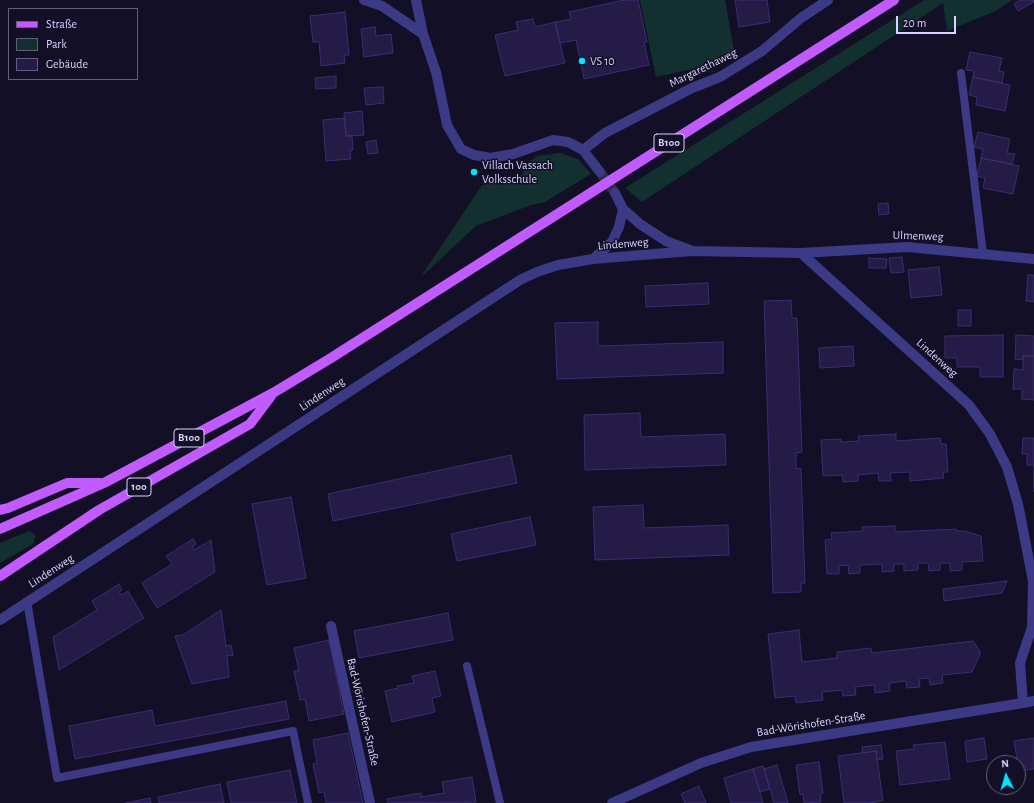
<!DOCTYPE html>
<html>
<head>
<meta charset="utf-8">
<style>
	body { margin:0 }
	#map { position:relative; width:1034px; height:803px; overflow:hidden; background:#130f26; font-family:"Alegreya Sans",sans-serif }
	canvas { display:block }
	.legend { position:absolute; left:8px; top:8px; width:130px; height:72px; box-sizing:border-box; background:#130f26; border:1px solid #625e7d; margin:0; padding:5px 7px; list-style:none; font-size:12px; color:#d9d4ff }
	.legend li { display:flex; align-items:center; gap:8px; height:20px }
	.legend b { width:20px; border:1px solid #625e7d }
	.north { position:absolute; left:986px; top:755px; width:40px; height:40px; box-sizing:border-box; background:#130f26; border:1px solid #625e7d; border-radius:50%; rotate:355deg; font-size:11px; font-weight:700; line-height:16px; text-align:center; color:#d9d4ff }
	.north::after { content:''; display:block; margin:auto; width:14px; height:18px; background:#00e5ff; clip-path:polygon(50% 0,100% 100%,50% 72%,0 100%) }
	.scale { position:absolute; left:896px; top:16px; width:60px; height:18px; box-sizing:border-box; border:2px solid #d9d4ff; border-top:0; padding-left:5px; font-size:12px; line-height:14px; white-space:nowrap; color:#d9d4ff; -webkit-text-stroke:3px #130f26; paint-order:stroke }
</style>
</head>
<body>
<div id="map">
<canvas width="1034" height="803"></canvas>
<ul class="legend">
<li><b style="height:5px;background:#c25bff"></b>Straße</li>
<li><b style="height:11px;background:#12302f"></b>Park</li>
<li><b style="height:11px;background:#241b47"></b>Gebäude</li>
</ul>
<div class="north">N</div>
<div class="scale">20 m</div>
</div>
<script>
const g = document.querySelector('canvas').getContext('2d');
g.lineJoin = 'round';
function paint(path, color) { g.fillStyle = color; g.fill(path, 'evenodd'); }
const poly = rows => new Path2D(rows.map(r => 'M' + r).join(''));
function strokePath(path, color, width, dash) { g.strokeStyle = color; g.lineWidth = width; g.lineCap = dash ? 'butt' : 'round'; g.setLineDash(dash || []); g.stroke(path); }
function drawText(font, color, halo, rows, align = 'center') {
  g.font = font + ' "Alegreya Sans",sans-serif'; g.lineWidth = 3; g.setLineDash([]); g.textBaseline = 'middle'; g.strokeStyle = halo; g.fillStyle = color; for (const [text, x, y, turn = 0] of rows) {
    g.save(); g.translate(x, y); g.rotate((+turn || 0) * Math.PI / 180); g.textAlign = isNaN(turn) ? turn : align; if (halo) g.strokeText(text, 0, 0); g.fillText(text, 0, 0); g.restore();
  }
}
const green = poly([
	[640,0,725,0,734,50,706,66,656,77],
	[924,0,1012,0,996,11,947,31,943,3,642,202,625,188],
	[560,153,578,159,591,174,545,202,531,205,476,226,420,278,482,185,498,182,522,175,528,163,537,156],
	[29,531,36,535,33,544,0,563,0,543]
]);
const building = poly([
	[624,0,638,0,647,42,644,42,649,65,584,79,576,40,560,43,555,22,571,19,569,12,624,0],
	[735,0,767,0,770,22,739,27,735,0],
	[1020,0,1034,0,1034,2,1018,11,1014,4,1020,0],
	[345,12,349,55,344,55,345,63,321,66,319,42,313,42,310,16,345,12],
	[533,19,535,27,555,22,565,63,505,76,495,35,518,30,516,22,533,19],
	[375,27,376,36,391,34,393,53,364,57,361,29,375,27],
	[970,52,1002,58,999,71,1004,72,1002,83,973,77,974,71,966,70,970,52],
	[336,76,336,88,316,89,315,78,336,76],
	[973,77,1010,85,1005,111,976,105,977,97,969,95,973,77],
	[383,87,384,103,366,105,364,88,383,87],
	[362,111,364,135,346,136,344,113,362,111],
	[345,118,346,136,352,136,353,150,350,151,351,159,326,161,323,120,345,118],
	[978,132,1010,139,1007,153,1015,154,1012,164,981,158,983,149,974,147,978,132],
	[376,140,378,153,368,154,366,142,376,140],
	[981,158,1019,166,1013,194,983,188,985,178,977,176,981,158],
	[888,203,889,214,879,215,878,204,888,203],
	[902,257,904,272,891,273,889,258,902,257],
	[869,258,887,259,886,268,869,268,869,258],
	[939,267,942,295,911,298,908,270,939,267],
	[1028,275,1034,275,1034,302,1026,301,1028,275],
	[708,283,709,304,646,307,645,286,708,283],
	[791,300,792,318,797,318,802,452,796,453,796,469,801,468,805,583,801,583,801,592,773,593,764,301,791,300],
	[958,310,971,310,971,326,958,326,958,310],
	[598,322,598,346,723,342,723,373,557,379,555,323,598,322],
	[1003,335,1003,377,980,377,980,367,957,367,957,358,945,358,945,336,1003,335],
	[1016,335,1034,336,1034,356,1023,356,1023,360,1015,359,1016,335],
	[853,346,854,366,820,368,819,348,853,346],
	[1023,356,1034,356,1034,400,1022,399,1022,389,1013,389,1014,369,1023,370,1023,356],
	[640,413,641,437,725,434,726,465,585,470,584,415,640,413],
	[896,434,896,441,940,438,941,444,946,444,948,472,943,472,944,478,910,481,910,472,890,473,891,481,879,481,878,473,858,475,858,481,843,482,842,475,823,476,821,440,841,439,841,442,859,441,858,436,896,434],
	[1023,438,1034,438,1034,492,1034,465,1027,465,1027,454,1022,454,1023,438],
	[511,455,517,483,333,521,328,494,511,455],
	[291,497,306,578,267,585,252,504,291,497],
	[643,505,644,528,728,525,729,555,595,560,593,507,643,505],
	[530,517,536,545,457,561,451,534,530,517],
	[895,526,895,532,956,529,956,531,965,531,981,536,983,561,962,562,962,570,950,571,950,563,940,563,940,570,929,571,928,563,918,563,918,570,904,571,904,564,894,564,894,571,882,572,882,564,860,565,860,573,849,574,848,565,839,566,839,574,827,574,825,540,832,539,831,533,863,531,862,527,895,526],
	[193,539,196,544,192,547,194,550,211,540,215,572,157,608,142,583,172,564,166,556,193,539],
	[1007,581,1002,593,944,601,943,589,1007,581],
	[119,584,122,590,119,592,121,595,128,591,144,618,59,670,53,637,97,610,92,601,119,584],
	[221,610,226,646,231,645,233,656,227,655,229,677,192,684,175,636,183,635,221,610],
	[448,613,453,640,359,658,354,631,448,613],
	[799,630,802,662,837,658,837,652,871,648,872,653,973,641,980,651,980,654,972,672,942,675,943,683,930,685,929,678,919,679,920,687,907,688,906,681,889,683,890,691,875,693,874,685,855,687,856,695,843,696,842,690,822,692,823,700,796,703,795,696,775,698,768,634,799,630],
	[329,640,344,714,309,721,305,699,300,700,294,671,299,671,294,648,329,640],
	[435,671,441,696,432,698,435,712,392,722,385,691,398,688,397,686,414,683,412,676,435,671],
	[286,701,289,719,75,759,69,726,152,710,155,726,286,701],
	[348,733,363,803,326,803,324,792,319,793,313,764,317,763,313,740,348,733],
	[984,738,987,759,967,762,965,741,984,738],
	[1034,738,1034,769,1019,771,1014,741,1034,738],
	[945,742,950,779,900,785,896,751,914,749,913,745,945,742],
	[881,745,883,759,877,760,876,751,863,753,862,747,881,745],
	[876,751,883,801,867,803,844,803,838,756,876,751],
	[819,762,823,793,820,794,821,802,804,803,803,794,800,795,796,765,819,762],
	[777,765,788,803,774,803,764,769,777,765],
	[763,766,770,789,760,792,753,769,763,766],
	[753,769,763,803,731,803,724,778,753,769],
	[290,770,297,803,231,803,227,782,290,770],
	[472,777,476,802,388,803,387,799,421,793,421,797,444,793,442,782,472,777],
	[220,784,224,803,159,803,158,797,220,784],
	[699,786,706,803,685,803,681,794,699,786],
	[150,798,151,803,126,803,150,798]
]);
const streetTunnel = poly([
	[600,172,615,193]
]);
const lane = poly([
	[961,73,983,254],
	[27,601,57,778,293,731,308,803],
	[467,666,500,803]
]);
const street = poly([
	[364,0,382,6,423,34],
	[416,0,423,34,436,72,447,125,461,149,474,155,490,158,513,154,553,140,568,142,583,150,600,172],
	[583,150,605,133,692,88,720,77,762,51,801,18,828,0],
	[615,193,623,209,640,224,666,241,690,250],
	[801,253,907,247,1034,259],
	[593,259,612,242,619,227,623,209],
	[0,620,520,280,537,272,558,265,593,259,691,251,801,253,969,405,990,434,1007,467,1018,504,1033,581,1032,627,1020,663,1023,703,1034,701],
	[331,626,370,803],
	[612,803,701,763,751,747,1023,703]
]);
const primary = poly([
	[0,510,8,508,67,483,100,483],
	[0,529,104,483,273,393,331,358,894,0],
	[0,576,99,510,250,424,271,396]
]);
const markers = [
	[582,61,4,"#00e5ff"],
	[474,172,4,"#00e5ff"]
];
const shields = [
	[669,143,30],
	[189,438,30],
	[139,487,24]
];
const shieldNames = [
	["B100",669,143],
	["B100",189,438],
	["100",139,487]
];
const poiNames = [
	["VS 10",590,61],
	["Villach Vassach",482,165],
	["Volksschule",482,179]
];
const streetNames = [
	["Margarethaweg",703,68,-26],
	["Ulmenweg",918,236,2],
	["Lindenweg",623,244,-5],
	["Lindenweg",937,358,42],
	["Lindenweg",322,394,-33],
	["Lindenweg",51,571,-33],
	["Bad-Wörishofen-Straße",363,712,77],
	["Bad-Wörishofen-Straße",811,724,-9]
];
paint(green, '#12302f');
paint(building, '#241b47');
strokePath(building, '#3b2d73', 1);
strokePath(streetTunnel, '#312d47', 10, [10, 5]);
strokePath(lane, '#3d3a85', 8);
strokePath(street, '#3d3a85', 10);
strokePath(primary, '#c25bff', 10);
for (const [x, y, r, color] of markers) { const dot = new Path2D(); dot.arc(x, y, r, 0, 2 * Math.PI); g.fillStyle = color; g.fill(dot); strokePath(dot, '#130f26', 1.5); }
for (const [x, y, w] of shields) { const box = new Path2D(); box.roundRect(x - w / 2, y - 9, w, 18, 3); g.fillStyle = '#130f26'; g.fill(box); strokePath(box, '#d9d4ff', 1); }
drawText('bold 11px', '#d9d4ff', null, shieldNames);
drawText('12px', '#d9d4ff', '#130f26', poiNames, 'left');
drawText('12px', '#d9d4ff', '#130f26', streetNames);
</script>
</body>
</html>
